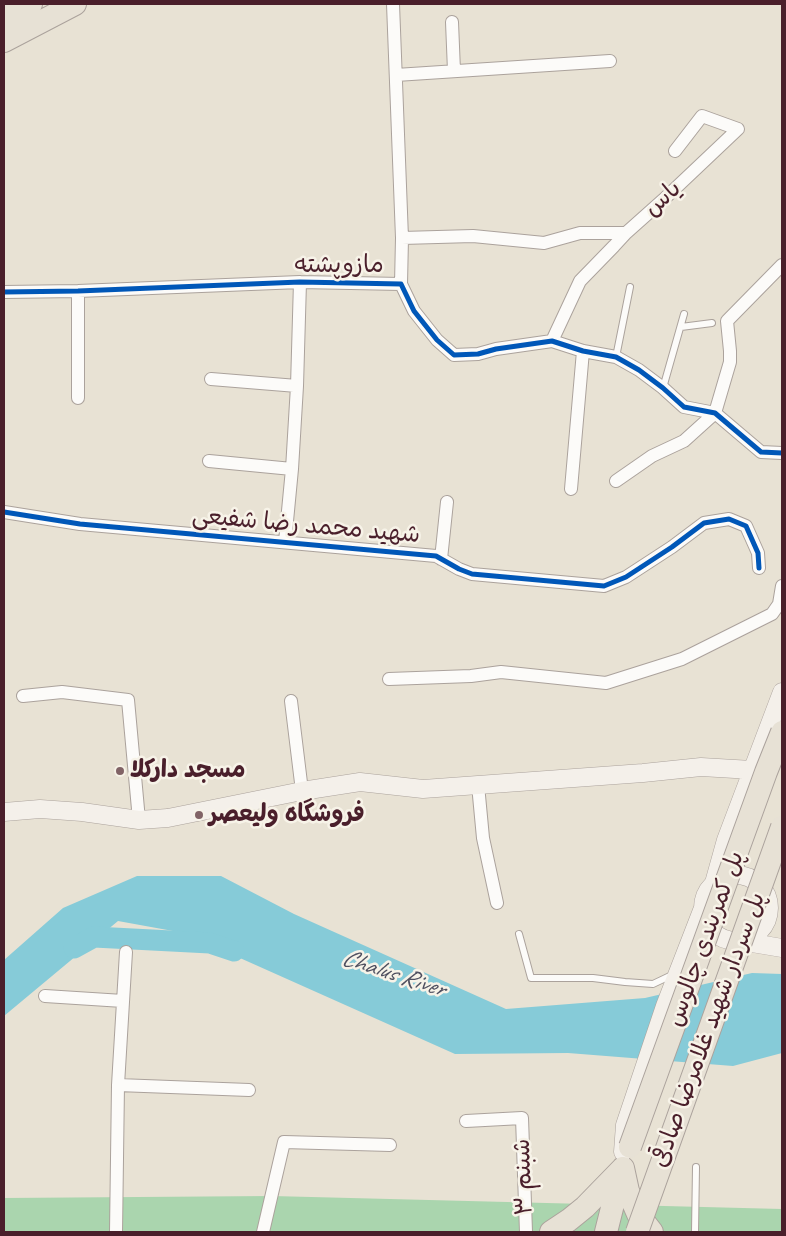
<!DOCTYPE html>
<html>
<head>
<meta charset="utf-8">
<style>
	body { margin:0 }
	#map { position:relative; width:786px; height:1236px; overflow:hidden; background:#e8e2d4; font-family:Caveat,sans-serif }
	canvas { display:block }
	.frame { position:absolute; inset:0; border:5px solid #4a1f2b; pointer-events:none }
</style>
</head>
<body>
<div id="map">
<canvas width="786" height="1236"></canvas>
<div class="frame"></div>
</div>
<script>
const g = document.querySelector('canvas').getContext('2d');
g.lineJoin = 'round';
function paint(path, color) { g.fillStyle = color; g.fill(path, 'evenodd'); }
const poly = rows => new Path2D(rows.map(r => 'M' + r).join(''));
function strokePath(path, color, width, dash) { g.strokeStyle = color; g.lineWidth = width; g.lineCap = dash ? 'butt' : 'round'; g.setLineDash(dash || []); g.stroke(path); }
function drawText(font, color, halo, rows, align = 'center') {
  g.font = font + ' Caveat,"Playpen Sans Arabic",sans-serif'; g.lineWidth = 5; g.setLineDash([]); g.textBaseline = 'middle'; g.strokeStyle = halo; g.fillStyle = color; for (const [text, x, y, turn = 0] of rows) {
    g.save(); g.translate(x, y); g.rotate((+turn || 0) * Math.PI / 180); g.textAlign = isNaN(turn) ? turn : align; if (halo) g.strokeText(text, 0, 0); g.fillText(text, 0, 0); g.restore();
  }
}
const green = poly([
	[272,1196,782,1209,782,1232,4,1232,4,1198]
]);
const water = poly([
	[137,876,221,876,294,914,506,1009,645,998,752,973,782,974,782,1053,733,1066,568,1053,455,1054,184,933,118,921,4,1016,4,960,63,908]
]);
const river = poly([
	[74,948,94,937,210,943,234,951]
]);
const lane = poly([
	[681,327,712,323],
	[616,357,630,287],
	[663,388,684,314],
	[519,934,531,978,593,978,625,982,653,984,674,974],
	[695,1232,696,1167]
]);
const street = poly([
	[393,4,402,238,401,284],
	[452,22,454,71],
	[396,75,610,61],
	[402,238,473,236,544,243,580,233,626,233],
	[78,291,78,398],
	[4,292,78,291,300,282,401,284,414,311,437,340,454,355,478,354,496,349,552,341,583,351,616,357,639,370,663,388,684,407,715,413,761,452,782,453],
	[552,341,580,281,614,246,626,233,663,200,738,129,702,116,675,151],
	[211,379,297,386],
	[209,461,292,469],
	[616,481,652,456,684,441,715,413,730,362,730,351,727,321,782,265],
	[571,489,583,351],
	[4,512,80,524,436,556,459,569,472,574,604,586,626,577,672,547,704,523,729,519,746,526,758,553,759,568],
	[285,542,292,469,297,386,300,282],
	[441,559,447,502],
	[389,679,471,676,501,672,606,683,682,659,772,614,779,604,782,586],
	[23,696,62,692,128,700,139,820],
	[291,701,302,791],
	[478,785,483,838,497,903],
	[45,996,123,1001],
	[118,1085,249,1090],
	[466,1121,522,1118,526,1232],
	[116,1232,118,1085,126,952],
	[263,1232,284,1142,390,1145]
]);
const secondary = poly([
	[4,812,40,809,82,812,139,820,168,818,302,791,360,782,423,789,643,773,701,767,752,770],
	'703 908a33 33 0 1 1 66 0a33 33 0 1 1-66 0Z',
	[714,883,726,840,782,692],
	[740,941,782,948],
	[623,1152,625,1125,665,1006,703,908]
]);
const highway = poly([
	[4,18,31,4],
	[4,41,75,4],
	[623,1168,628,1191,638,1214,652,1232],
	[551,1232,569,1220,585,1207,623,1168],
	[606,1232,621,1172]
]);
const highwayBridge = poly([
	[630,1147,766,772,782,732],
	[637,1232,782,827]
]);
const cycleway = poly([
	[4,292,78,291,300,282,401,284,414,311,437,340,454,355,478,354,496,349,552,341,583,351,616,357,639,370,663,388,684,407,715,413,761,452,782,453],
	[4,512,80,524,436,556,459,569,472,574,604,586,626,577,672,547,704,523,729,519,746,526,758,553,759,568]
]);
const markers = [
	[120,771,5,"#816366"],
	[199,815,5,"#816366"]
];
const streetNames = [
	["یاس",663,199,-42],
	["مازوپشته",339,266],
	["شهید محمد رضا شفیعی",306,526,5],
	["پل کمربندی چالوس",706,939,-70],
	["پل سردار شهید غلامرضا صادقی",709,1030,-70],
	["شبنم ۳",524,1177,-92]
];
const poiNames = [
	["مسجد دارکلا",130,771],
	["فروشگاه ولیعصر",209,815]
];
const waterNames = [
	["Chalus River",393,974,18]
];
paint(green, '#aad5ae');
paint(water, '#86cbd8');
strokePath(river, '#86cbd8', 21);
strokePath(lane, '#aba29c', 8);
strokePath(street, '#aba29c', 14);
strokePath(secondary, '#aba29c', 19);
strokePath(highway, '#aba29c', 24);
strokePath(lane, '#fcfbf9', 6);
strokePath(street, '#fcfbf9', 12);
strokePath(secondary, '#f4f0ea', 18);
strokePath(highway, '#e7e1d5', 22);
strokePath(highwayBridge, '#aba29c', 24, []);
strokePath(highwayBridge, '#e7e1d5', 22);
strokePath(cycleway, '#0057b8', 5);
for (const [x, y, r, color] of markers) { const dot = new Path2D(); dot.arc(x, y, r, 0, 2 * Math.PI); g.fillStyle = color; g.fill(dot); strokePath(dot, '#f7f3e8', 2); }
drawText('24px', '#4a1f2b', '#f7f3e8', streetNames);
drawText('bold 24px', '#4a1f2b', '#f7f3e8', poiNames, 'left');
drawText('italic 25px', '#4f5060', '#f7f3e8', waterNames);
</script>
</body>
</html>
